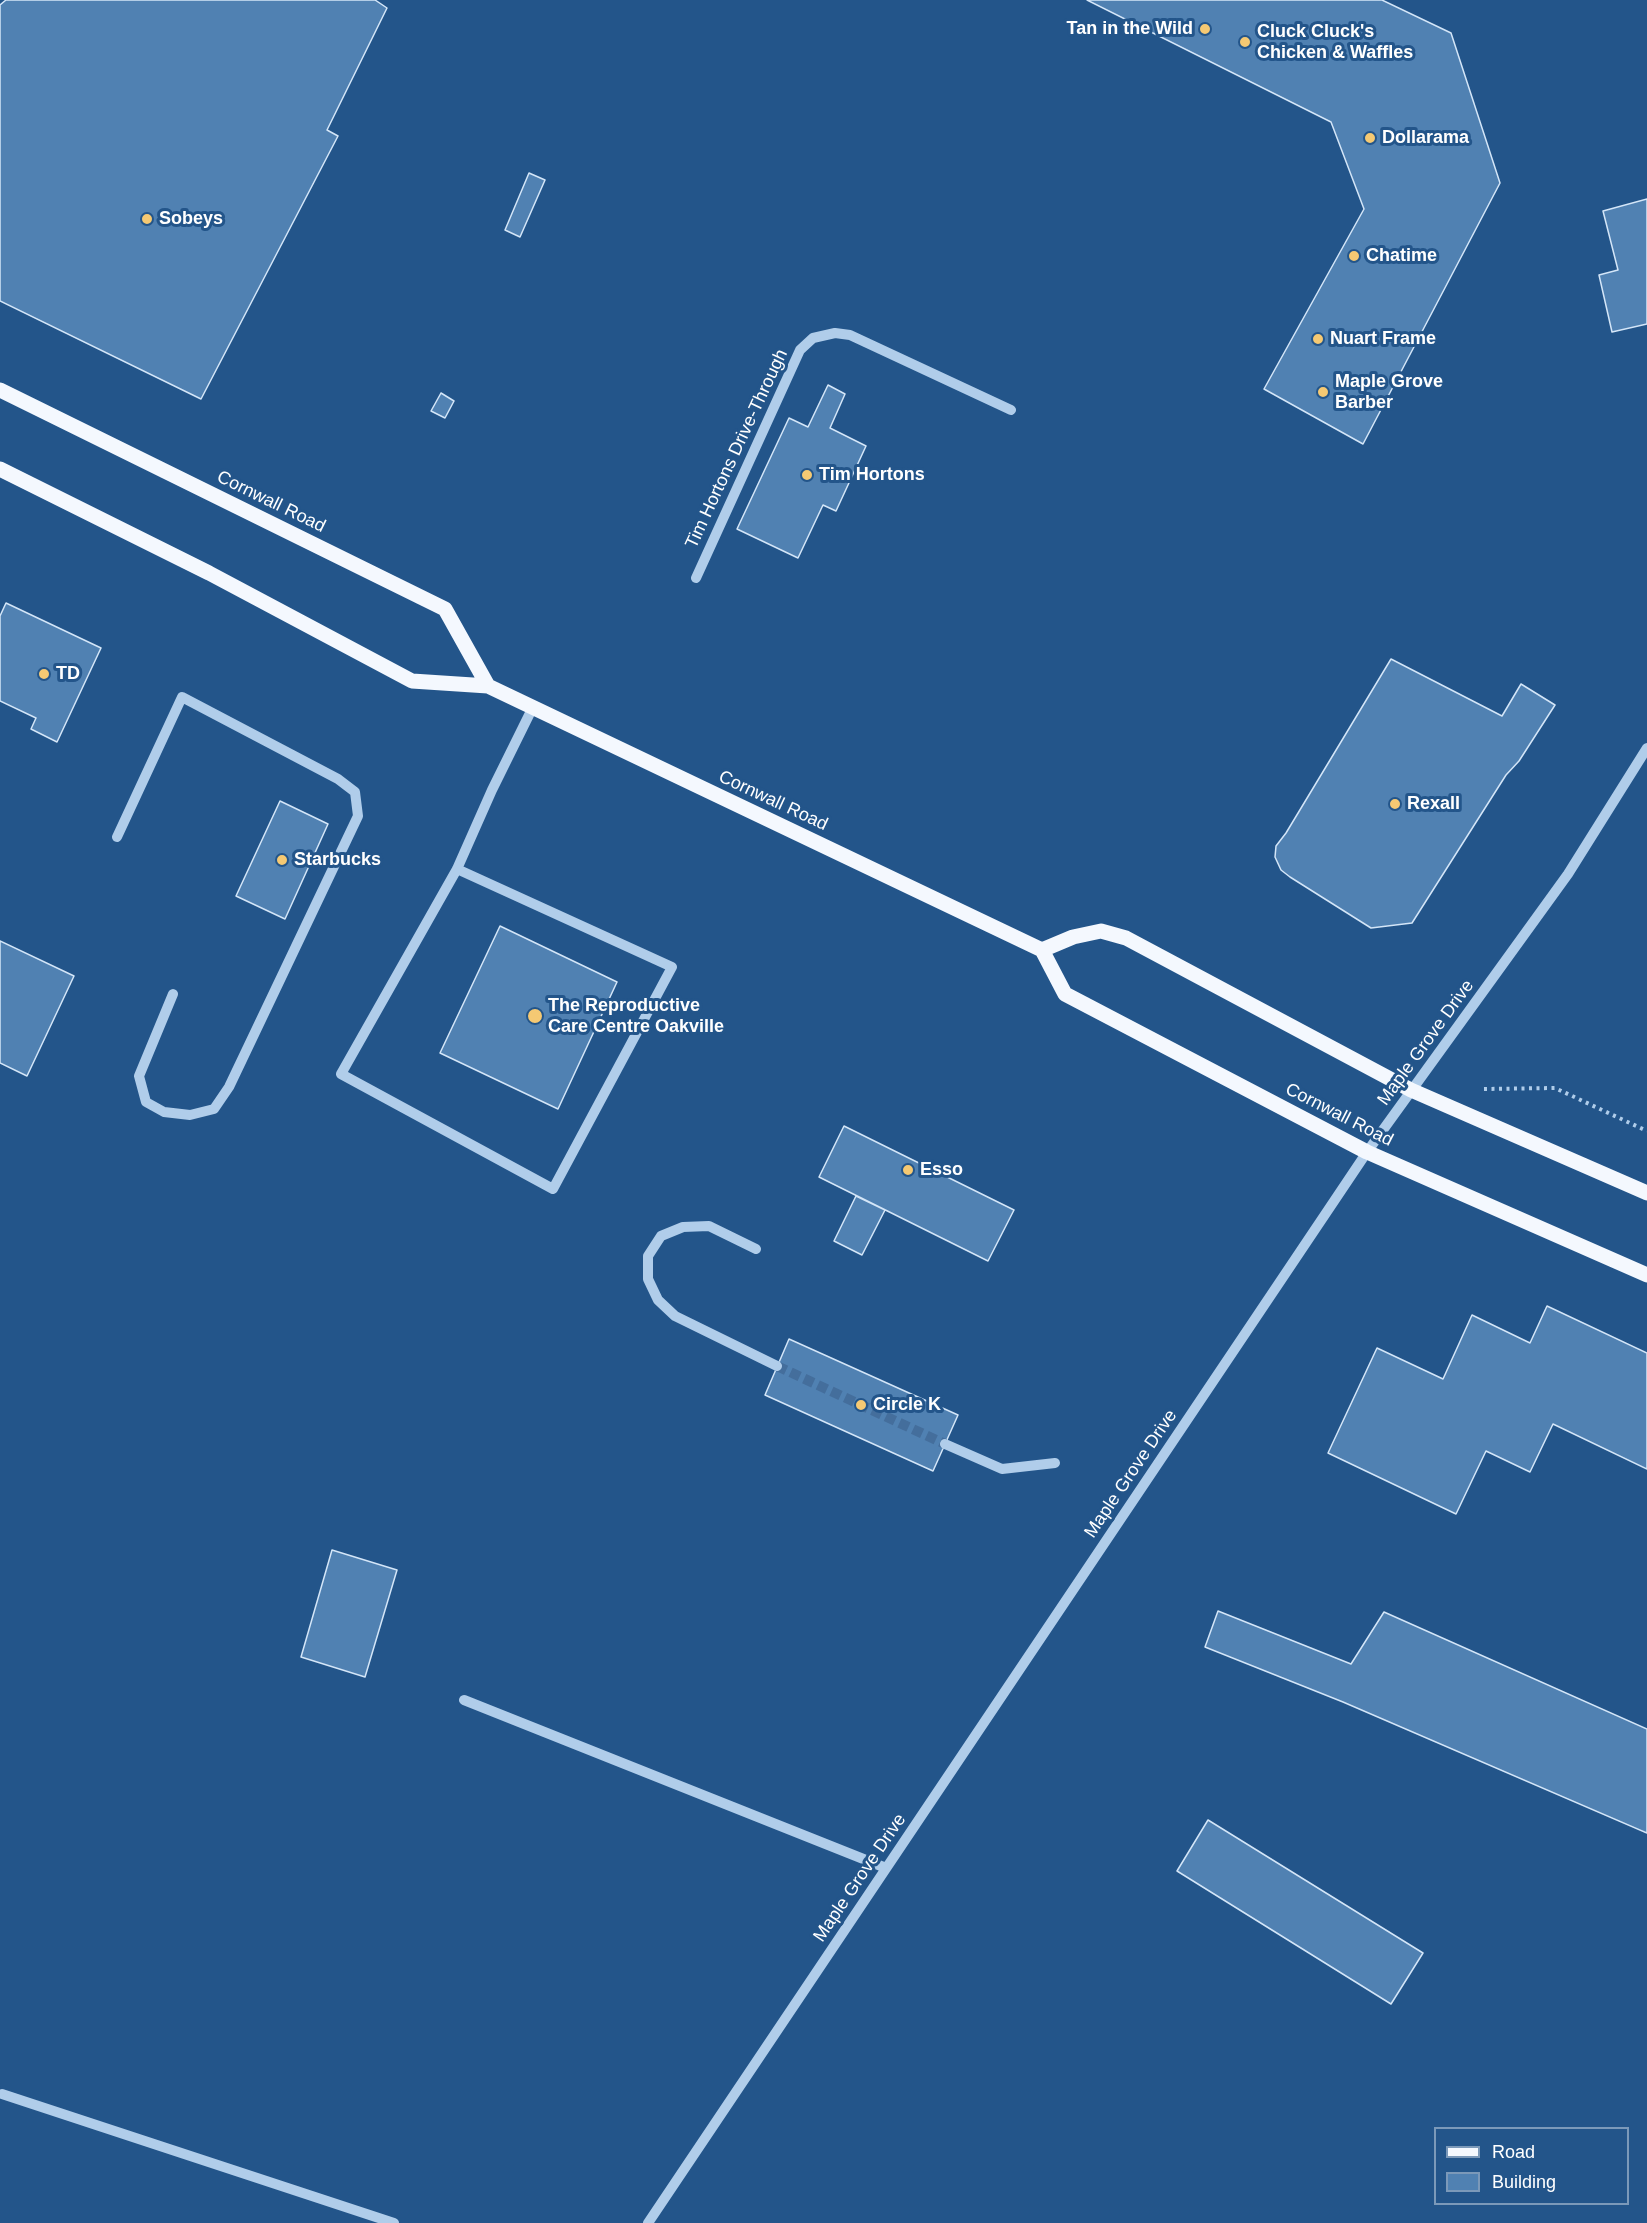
<!DOCTYPE html>
<html>
<head>
<meta charset="utf-8">
<style>
	body { margin:0 }
	#map { position:relative; width:1647px; height:2223px; overflow:hidden; background:#23558a; font-family:Helvetica,sans-serif }
	canvas { display:block }
	.legend { position:absolute; left:1434px; top:2127px; width:195px; height:78px; box-sizing:border-box; background:#23558a; border:2px solid #7b99b9; margin:0; padding:8px 10px; list-style:none; font-size:18px; color:#fff }
	.legend li { display:flex; align-items:center; gap:12px; height:30px }
	.legend b { width:30px; border:2px solid #7b99b9 }
</style>
</head>
<body>
<div id="map">
<canvas width="1647" height="2223"></canvas>
<ul class="legend">
<li><b style="height:8px;background:#f4f8fe"></b>Road</li>
<li><b style="height:16px;background:#5081b2"></b>Building</li>
</ul>
</div>
<script>
const g = document.querySelector('canvas').getContext('2d');
g.lineJoin = 'round';
function paint(path, color) { g.fillStyle = color; g.fill(path, 'evenodd'); }
const poly = rows => new Path2D(rows.map(r => 'M' + r).join(''));
function strokePath(path, color, width, dash) { g.strokeStyle = color; g.lineWidth = width; g.lineCap = dash ? 'butt' : 'round'; g.setLineDash(dash || []); g.stroke(path); }
function drawText(font, color, halo, rows, align = 'center') {
  g.font = font + ' Helvetica,sans-serif'; g.lineWidth = 6; g.setLineDash([]); g.textBaseline = 'middle'; g.strokeStyle = halo; g.fillStyle = color; for (const [text, x, y, turn = 0] of rows) {
    g.save(); g.translate(x, y); g.rotate((+turn || 0) * Math.PI / 180); g.textAlign = isNaN(turn) ? turn : align; if (halo) g.strokeText(text, 0, 0); g.fillText(text, 0, 0); g.restore();
  }
}
const building = poly([
	[6,0,375,0,387,8,327,130,338,136,201,399,0,301,0,5,6,0],
	[1087,0,1382,0,1451,33,1500,183,1363,444,1264,389,1364,209,1331,122,1087,0],
	[529,173,545,180,520,237,505,230,529,173],
	[1647,199,1647,324,1612,332,1599,275,1618,270,1603,211,1647,199],
	[828,385,845,394,830,428,866,446,836,511,823,505,798,558,737,529,789,418,808,427,828,385],
	[441,393,454,401,445,418,431,411,441,393],
	[6,603,101,648,57,742,31,729,36,718,0,701,0,616,6,603],
	[1391,659,1502,716,1521,684,1555,705,1519,761,1506,775,1412,923,1371,928,1290,877,1281,870,1275,857,1276,846,1286,833,1391,659],
	[280,801,328,824,285,919,236,896,280,801],
	[500,926,617,982,558,1109,440,1053,500,926],
	[0,941,74,976,27,1076,0,1063,0,941],
	[844,1126,1014,1210,988,1261,819,1177,844,1126],
	[856,1196,885,1210,862,1255,834,1241,856,1196],
	[1547,1306,1647,1353,1647,1469,1553,1424,1530,1472,1486,1451,1456,1514,1328,1453,1377,1348,1443,1379,1472,1315,1530,1343,1547,1306],
	[789,1339,958,1415,933,1471,765,1395,789,1339],
	[332,1550,397,1570,365,1677,301,1657,332,1550],
	[1218,1611,1351,1664,1384,1612,1647,1729,1647,1833,1343,1702,1205,1647,1218,1611],
	[1208,1820,1423,1953,1391,2004,1177,1871,1208,1820]
]);
const minorTunnel = poly([
	[777,1366,945,1444]
]);
const path = poly([
	[1484,1089,1555,1088,1647,1131]
]);
const minor = poly([
	[696,578,800,350,813,338,835,333,850,335,1011,410],
	[117,837,182,697,338,779,355,792,358,816,229,1087,214,1109,190,1115,164,1112,146,1102,139,1076,173,994],
	[457,869,672,967,553,1189,341,1074,457,869,492,790,532,709],
	[756,1249,709,1226,683,1227,661,1236,648,1256,648,1279,658,1300,675,1316,777,1366],
	[945,1444,1002,1469,1055,1463],
	[464,1700,886,1868],
	[2,2094,394,2223],
	[648,2223,1367,1152,1568,874,1647,748]
]);
const major = poly([
	[0,390,445,609,488,686],
	[0,469,209,573,412,681,488,686,1042,950,1065,994,1367,1152,1647,1275],
	[1042,950,1073,937,1101,931,1126,938,1411,1090,1647,1193]
]);
const markers = [
	[1205,29,6,"#f5c973"],
	[1245,42,6,"#f5c973"],
	[1370,138,6,"#f5c973"],
	[147,219,6,"#f5c973"],
	[1354,256,6,"#f5c973"],
	[1318,339,6,"#f5c973"],
	[1323,392,6,"#f5c973"],
	[807,475,6,"#f5c973"],
	[44,674,6,"#f5c973"],
	[1395,804,6,"#f5c973"],
	[282,860,6,"#f5c973"],
	[535,1016,8,"#f5c973"],
	[908,1170,6,"#f5c973"],
	[861,1405,6,"#f5c973"]
];
const poiNames = [
	["Tan in the Wild",1193,29,"right"],
	["Cluck Cluck's",1257,32],
	["Chicken & Waffles",1257,53],
	["Dollarama",1382,138],
	["Sobeys",159,219],
	["Chatime",1366,256],
	["Nuart Frame",1330,339],
	["Maple Grove",1335,382],
	["Barber",1335,403],
	["Tim Hortons",819,475],
	["TD",56,674],
	["Rexall",1407,804],
	["Starbucks",294,860],
	["The Reproductive",548,1006],
	["Care Centre Oakville",548,1027],
	["Esso",920,1170],
	["Circle K",873,1405]
];
const streetNames = [
	["Tim Hortons Drive-Through",737,449,-65],
	["Cornwall Road",271,502,26],
	["Cornwall Road",773,801,25],
	["Maple Grove Drive",1426,1043,-54],
	["Cornwall Road",1339,1115,27],
	["Maple Grove Drive",1131,1474,-56],
	["Maple Grove Drive",860,1878,-56]
];
paint(building, '#5081b2');
strokePath(building, '#d4e6f8', 1.5);
strokePath(minorTunnel, '#446e9c', 10, [10, 5]);
strokePath(path, '#b0cdea', 4, [3, 4.5]);
strokePath(minor, '#b0cdea', 10);
strokePath(major, '#f4f8fe', 15);
for (const [x, y, r, color] of markers) { const dot = new Path2D(); dot.arc(x, y, r, 0, 2 * Math.PI); g.fillStyle = color; g.fill(dot); strokePath(dot, '#23558a', 2); }
drawText('bold 18px', '#fff', '#23558a', poiNames, 'left');
drawText('18px', '#fff', '#23558a', streetNames);
</script>
</body>
</html>
